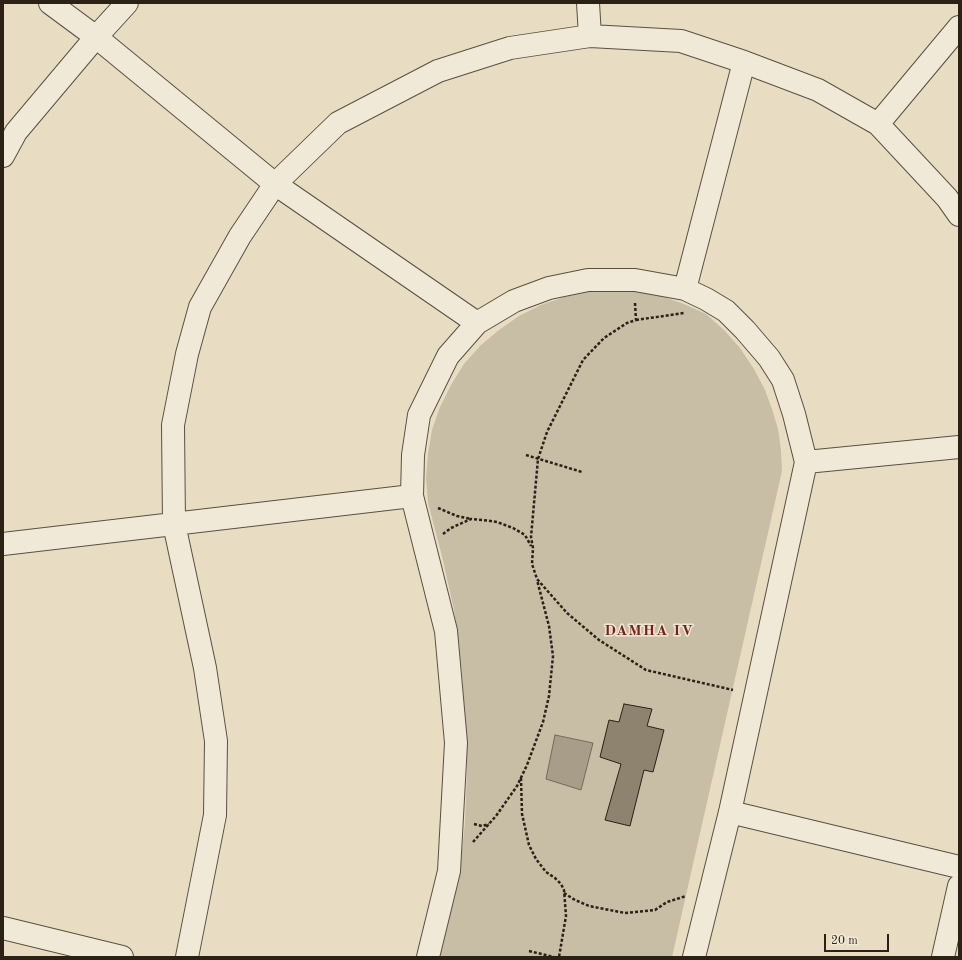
<!DOCTYPE html>
<html>
<head>
<meta charset="utf-8">
<style>
	body { margin:0 }
	#map { position:relative; width:962px; height:960px; overflow:hidden; background:#e8ddc3; font-family:"Old Standard TT",serif }
	canvas { display:block }
	.frame { position:absolute; inset:0; border:4px solid #2b2115; pointer-events:none }
	.scale { position:absolute; left:824px; top:934px; width:65px; height:18px; box-sizing:border-box; border:2px solid #2b2115; border-top:0; padding-left:5px; font-size:12px; line-height:14px; white-space:nowrap; color:#2b2115; -webkit-text-stroke:3px #f0e9d8; paint-order:stroke }
</style>
</head>
<body>
<div id="map">
<canvas width="962" height="960"></canvas>
<div class="frame"></div>
<div class="scale">20 m</div>
</div>
<script>
const g = document.querySelector('canvas').getContext('2d');
g.lineJoin = 'round';
function paint(path, color) { g.fillStyle = color; g.fill(path, 'evenodd'); }
const poly = rows => new Path2D(rows.map(r => 'M' + r).join(''));
function strokePath(path, color, width, dash) { g.strokeStyle = color; g.lineWidth = width; g.lineCap = dash ? 'butt' : 'round'; g.setLineDash(dash || []); g.stroke(path); }
function drawText(font, color, halo, rows, align = 'center') {
  g.font = font + ' "Old Standard TT",serif'; g.lineWidth = 3; g.setLineDash([]); g.textBaseline = 'middle'; g.strokeStyle = halo; g.fillStyle = color; for (const [text, x, y, turn = 0] of rows) {
    g.save(); g.translate(x, y); g.rotate((+turn || 0) * Math.PI / 180); g.textAlign = isNaN(turn) ? turn : align; if (halo) g.strokeText(text, 0, 0); g.fillText(text, 0, 0); g.restore();
  }
}
const green = poly([
	[612,290,637,292,661,296,684,304,706,314,724,330,740,348,754,369,765,390,772,409,778,429,781,450,782,471,672,957,439,957,459,877,465,823,467,770,465,717,461,665,454,610,442,556,428,503,426,478,428,454,432,430,440,407,451,385,464,364,480,346,499,330,519,316,541,305,564,297,588,292]
]);
const water = poly([
	[555,735,593,743,581,790,546,779,555,735]
]);
const building = poly([
	[624,704,652,709,647,726,664,730,653,772,644,770,630,826,605,820,621,764,600,757,609,720,619,722,624,704]
]);
const path = poly([
	[635,303,636,320,627,323,604,338,583,360,547,432,538,459,531,537,533,548,532,564,537,579,567,613,599,640,646,670,733,690],
	[636,320,684,313],
	[526,455,582,472],
	[438,508,457,516,471,519],
	[443,534,451,528,471,519,483,520,497,522,513,528,525,535,531,546],
	[521,778,522,814,529,845,536,859,546,872,555,878,561,884,564,890,566,916,559,957],
	[474,824,482,826,489,824],
	[473,842,496,816,517,786,527,765,543,722,549,696,553,656,549,626,537,580],
	[564,893,575,900,589,906,625,913,655,910,667,902,686,896],
	[529,951,554,957]
]);
const street = poly([
	[50,3,96,37,275,184,477,323],
	[588,3,590,36],
	[878,124,959,27],
	[3,156,16,132,96,37,127,3],
	[685,289,744,62],
	[806,462,959,447],
	[3,544,412,496],
	[730,812,959,867],
	[3,928,122,957],
	[187,957,215,815,216,741,205,668,174,524,173,425,187,354,200,307,240,236,275,184,338,123,438,71,510,48,590,36,681,41,744,62,818,90,878,124,947,198,959,215],
	[428,957,449,871,456,743,446,631,412,496,413,455,419,415,448,356,477,323,514,301,549,288,588,280,635,280,685,289,706,299,726,311,745,330,769,358,783,380,794,414,806,462,730,812,694,957],
	[943,957,959,886]
]);
const districtNames = [
	["DAMHA IV",649,631]
];
paint(green, '#c8bda5');
paint(water, '#a89d88');
strokePath(water, '#766b5a', 1);
paint(building, '#8d836f');
strokePath(building, '#2b2115', 1);
strokePath(street, '#5a5040', 24);
strokePath(path, '#2b2115', 2.5, [3, 2]);
strokePath(street, '#f0e9d8', 22);
g.letterSpacing = '1px';
drawText('bold 15px', '#7a1f14', '#f0e9d8', districtNames);
g.letterSpacing = '0px';
</script>
</body>
</html>
